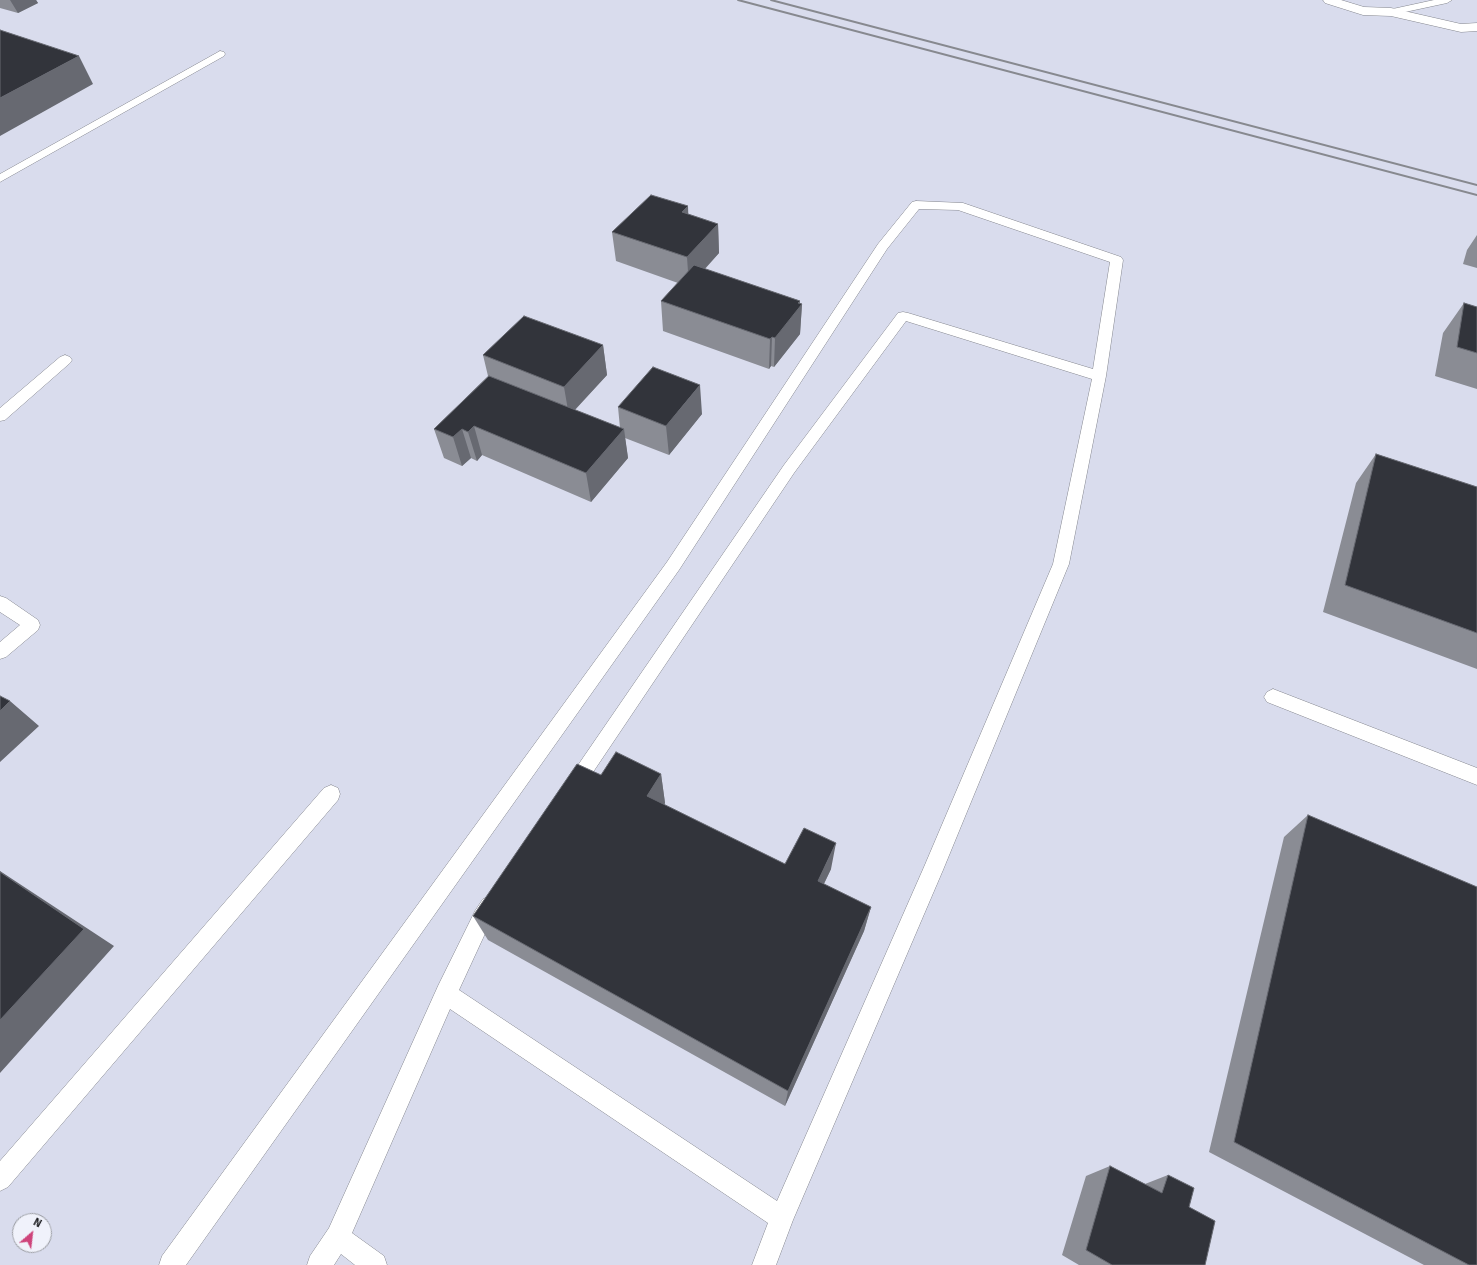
<!DOCTYPE html>
<html>
<head>
<meta charset="utf-8">
<style>
	body { margin:0 }
	#map { position:relative; width:1477px; height:1265px; overflow:hidden; background:#e2e5ee; font-family:Signika,sans-serif }
	canvas { display:block }
	.north { position:absolute; left:12px; top:1213px; width:40px; height:40px; box-sizing:border-box; background:#f0f2fb; border:1px solid #9b9da3; border-radius:50%; rotate:28deg; font-size:11px; font-weight:700; line-height:16px; text-align:center; color:#1c1d20 }
	.north::after { content:''; display:block; margin:auto; width:14px; height:18px; background:#ce447b; clip-path:polygon(50% 0,100% 100%,50% 72%,0 100%) }
</style>
</head>
<body>
<div id="map">
<canvas width="1477" height="1265"></canvas>
<div class="north">N</div>
</div>
<script>
const g = document.querySelector('canvas').getContext('2d');
g.lineJoin = 'round';
function paint(path, color) { g.fillStyle = color; g.fill(path, 'evenodd'); }
const poly = rows => new Path2D(rows.map(r => 'M' + r).join(''));
function strokePath(path, color, width, dash) { g.strokeStyle = color; g.lineWidth = width; g.lineCap = dash ? 'butt' : 'round'; g.setLineDash(dash || []); g.stroke(path); }
const built = poly([
	[0,0,1477,0,1477,1265,0,1265],
	[20,1221,44,1221,44,1245,20,1245]
]);
const lane = poly([
	[1434,0,1452,0,1447,3,1391,15,1386,12,1388,10,1434,0],
	[220,51,224,52,225,54,224,56,0,182,0,174,220,51],
	[916,201,963,203,1121,257,1123,260,1106,376,1069,564,943,870,793,1220,776,1265,752,1265,768,1223,450,1009,352,1233,384,1256,387,1265,355,1265,341,1254,334,1265,307,1265,310,1256,329,1228,438,986,475,911,483,899,490,896,497,899,500,906,489,925,459,990,777,1201,924,867,1053,564,1092,379,906,321,794,473,579,793,572,796,565,793,563,787,784,465,898,313,903,312,908,313,1093,369,1110,262,958,210,919,209,887,249,679,570,186,1265,159,1265,162,1256,667,562,878,244,912,202,916,201],
	[65,355,70,357,72,360,70,363,5,420,0,421,0,408,60,357,65,355],
	[0,596,6,598,38,620,40,625,38,630,6,657,0,659,0,642,20,625,0,612,0,596],
	[1273,689,1477,768,1477,785,1267,702,1264,697,1267,692,1273,689],
	[331,785,338,788,340,794,338,800,8,1187,0,1191,0,1161,324,788,331,785]
]);
const street = poly([
	[1323,0,1341,0,1364,7,1391,8,1461,24,1477,23,1477,31,1461,32,1391,16,1363,15,1325,3,1323,0]
]);
const rail = poly([
	[738,0,1477,195],
	[771,0,1477,185]
]);
const wall = poly([
	[0,0,36,0,38,3,18,13,0,8],
	[718,224,719,253,705,269,800,301,800,303,802,304,800,334,774,367,771,366,769,369,663,331,661,301,678,283,616,261,612,232],
	[1477,235,1477,268,1463,264,1467,250],
	[1464,303,1477,307,1477,389,1435,376,1443,333],
	[603,345,607,375,575,410,620,428,618,407,702,414,669,455,625,438,628,458,591,502,482,455,477,461,471,458,462,466,444,458,434,429,488,376,483,355],
	[1376,454,1477,487,1477,669,1323,612,1356,483],
	[661,774,665,803,664,805,785,864,831,869,824,884,871,907,864,931,785,1106,488,940,473,916,601,775],
	[1308,815,1477,1265,1424,1265,1209,1152,1284,837],
	[1110,1166,1145,1184,1168,1175,1189,1207,1205,1265,1079,1265,1062,1255,1086,1176]
]);
const shadedWall = poly([
	[10,0,36,0,38,3,18,13],
	[79,56,93,84,0,136,0,98],
	[688,206,689,236,682,212],
	[718,224,719,253,689,286,687,257],
	[800,301,799,307,802,304,800,334,774,367,775,338],
	[772,337,771,366,769,369,770,339],
	[603,345,607,375,569,416,564,387],
	[700,385,702,414,669,455,666,426],
	[474,426,482,455,477,461,468,432],
	[462,429,471,458,462,466,453,437],
	[624,429,628,458,591,502,586,473],
	[10,701,39,726,0,762,0,711],
	[661,774,665,803,652,825,647,796],
	[836,843,831,869,813,906,818,881],
	[0,871,114,946,0,1073],
	[871,907,864,931,785,1106,788,1091]
]);
const building = poly([
	[0,30,79,56,0,98,0,30],
	[651,195,688,206,682,212,718,224,687,257,612,232,651,195],
	[694,265,800,301,798,303,802,304,775,338,772,337,770,339,661,301,694,265],
	[1464,303,1477,307,1477,353,1457,347,1464,303],
	[524,316,603,345,564,387,483,355,524,316],
	[653,367,700,385,666,426,618,407,653,367],
	[489,376,624,429,586,473,474,426,468,432,462,429,453,437,434,429,489,376],
	[1376,454,1477,487,1477,633,1345,585,1376,454],
	[0,696,10,701,0,711,0,696],
	[616,752,661,774,647,796,785,864,804,828,836,843,818,881,871,907,788,1091,473,916,577,764,601,775,616,752],
	[1308,815,1477,887,1477,1265,1469,1265,1234,1142,1308,815],
	[0,872,84,929,0,1020,0,872],
	[1110,1166,1162,1193,1168,1175,1194,1188,1189,1207,1215,1221,1205,1265,1112,1265,1086,1250,1110,1166]
]);
paint(built, '#d9dced');
strokePath(lane, '#868890', 1);
strokePath(street, '#868890', 1);
paint(lane, '#fff');
paint(street, '#fff');
strokePath(rail, '#87898f', 2);
paint(wall, '#8a8c94');
paint(shadedWall, '#676971');
paint(building, '#32343b');
strokePath(building, '#676971', 1);
</script>
</body>
</html>
